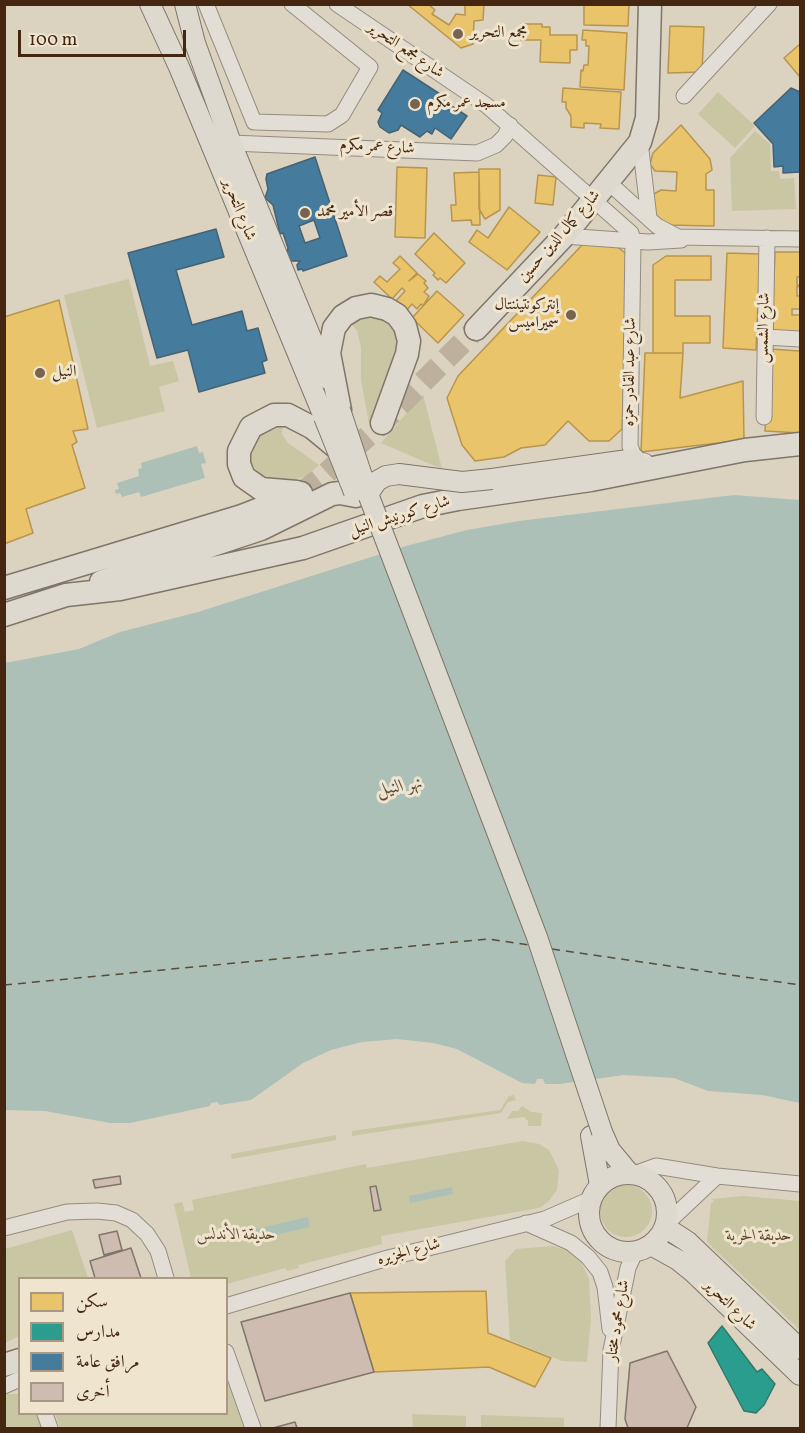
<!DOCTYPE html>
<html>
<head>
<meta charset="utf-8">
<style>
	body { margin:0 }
	#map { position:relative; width:805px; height:1433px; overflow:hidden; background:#dbd2c0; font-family:Vollkorn,Amiri,serif }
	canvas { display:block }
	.frame { position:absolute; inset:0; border:6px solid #442611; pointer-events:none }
	.legend { position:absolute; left:18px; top:1277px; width:210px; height:138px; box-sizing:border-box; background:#efe4ce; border:2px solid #ab9882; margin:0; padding:8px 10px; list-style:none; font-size:18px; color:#442611 }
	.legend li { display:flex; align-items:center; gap:12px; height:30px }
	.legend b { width:30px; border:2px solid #ab9882 }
	.scale { position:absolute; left:18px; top:30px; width:168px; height:27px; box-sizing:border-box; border:3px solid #442611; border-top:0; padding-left:8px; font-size:18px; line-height:21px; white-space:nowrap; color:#442611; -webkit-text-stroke:4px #efe4ce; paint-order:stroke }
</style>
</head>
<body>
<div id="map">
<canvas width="805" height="1433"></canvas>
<div class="frame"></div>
<ul class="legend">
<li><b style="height:16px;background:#e9c46a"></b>سكن</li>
<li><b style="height:16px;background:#2a9d8f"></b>مدارس</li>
<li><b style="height:16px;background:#457b9d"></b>مرافق عامة</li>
<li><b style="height:16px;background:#cdbcaf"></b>أخرى</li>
</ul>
<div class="scale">100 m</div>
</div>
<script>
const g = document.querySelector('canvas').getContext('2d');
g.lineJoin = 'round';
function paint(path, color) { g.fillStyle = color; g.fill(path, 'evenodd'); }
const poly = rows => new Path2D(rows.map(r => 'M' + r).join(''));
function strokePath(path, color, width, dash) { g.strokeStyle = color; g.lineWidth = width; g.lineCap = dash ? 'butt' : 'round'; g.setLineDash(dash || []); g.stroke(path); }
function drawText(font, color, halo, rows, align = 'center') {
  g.font = font + ' Vollkorn,Amiri,serif'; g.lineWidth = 6; g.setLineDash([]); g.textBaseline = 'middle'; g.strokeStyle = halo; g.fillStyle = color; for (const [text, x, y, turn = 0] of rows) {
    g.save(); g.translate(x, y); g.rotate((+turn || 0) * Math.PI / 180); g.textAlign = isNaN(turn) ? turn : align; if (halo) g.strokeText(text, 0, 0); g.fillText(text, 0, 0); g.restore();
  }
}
const green = poly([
	[718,92,755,126,735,148,698,114],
	[755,131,770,144,771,171,779,171,780,179,794,178,796,209,732,211,730,158],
	[129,279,150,366,173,361,179,381,159,387,165,411,97,428,64,295],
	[370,314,387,317,399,329,402,348,389,386,369,424,361,380,361,347,357,331,351,323],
	[423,394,442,469,381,443],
	[283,423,282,434,288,443,319,465,307,475,289,482,273,483,257,472,248,457,262,426],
	[514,1095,516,1100,508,1102,501,1113,352,1136,352,1131,500,1110,509,1096],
	[522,1106,531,1112,542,1113,541,1126,528,1126,528,1121,524,1117,507,1119,512,1111,518,1111],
	[336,1135,336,1140,232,1159,231,1154],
	[523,1141,539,1144,549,1150,559,1170,557,1190,549,1201,539,1208,381,1236,382,1244,298,1265,299,1268,287,1271,285,1268,227,1284,226,1278,191,1278,174,1204,182,1202,185,1212,194,1210,192,1200,366,1164,367,1168],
	'600 1211a26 26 0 1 1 52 0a26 26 0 1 1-52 0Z',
	[743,1196,800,1201,800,1330,707,1242,711,1203,714,1202,712,1199],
	[72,1230,88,1278,20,1278,19,1336,5,1343,5,1249],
	[553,1246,569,1251,581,1262,589,1279,591,1318,587,1362,562,1361,510,1340,505,1261,516,1249],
	[227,1374,244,1428,60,1428,55,1414,226,1414],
	[5,1394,19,1394,20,1414,39,1414,43,1428,5,1428],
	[412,1414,466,1416,466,1428,413,1428],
	[481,1415,564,1418,564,1428,481,1428]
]);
const water = poly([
	[197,446,199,453,203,452,206,463,201,464,205,478,141,497,139,492,122,497,120,493,116,494,115,490,119,489,117,483,139,476,138,469,142,468,141,463],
	[734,495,800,500,800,1103,762,1095,708,1091,674,1078,624,1075,560,1084,545,1084,543,1079,537,1079,535,1084,522,1083,457,1049,433,1043,397,1039,362,1042,331,1050,303,1063,251,1100,220,1105,217,1102,211,1103,210,1106,130,1123,110,1123,45,1111,5,1110,5,663,79,649,120,632,198,612,406,546,467,530,519,521],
	[452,1187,453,1194,410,1203,409,1196],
	[308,1217,310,1227,253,1240,251,1230]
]);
const homes = poly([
	[407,4,428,4,435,10,432,14,449,25,456,14,465,15,465,4,484,4,483,20,474,21,473,44,461,48,407,4],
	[584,4,629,4,628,26,584,25,584,4],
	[521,24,542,24,542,27,550,27,550,35,577,35,577,50,570,50,570,63,540,62,541,40,521,40,521,24],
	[670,26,704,27,702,72,668,73,670,26],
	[583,30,627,33,624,90,580,87,581,70,583,71,584,65,588,65,589,46,586,46,586,40,582,40,583,30],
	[800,44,800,77,784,58,800,44],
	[563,88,621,92,619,129,600,128,601,124,584,123,584,128,571,127,571,116,566,108,566,102,562,102,563,88],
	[681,125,710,159,712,170,706,174,706,190,714,190,714,226,666,225,655,214,652,195,661,190,676,191,677,172,655,171,650,164,653,153,681,125],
	[397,167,427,168,425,238,395,237,397,167],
	[479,169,500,169,500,210,485,219,479,209,479,169],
	[479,172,480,225,472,225,471,220,452,221,451,205,456,205,454,173,479,172],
	[538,175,556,177,553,205,535,203,538,175],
	[509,207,540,232,507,270,469,242,477,230,488,238,509,207],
	[434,233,465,263,446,283,440,278,438,280,433,275,435,273,415,254,434,233],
	[584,243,616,246,628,255,622,429,609,441,589,441,568,421,545,445,521,448,504,457,475,461,462,445,447,398,458,376,584,243],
	[775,252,800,252,800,277,797,277,797,284,800,287,797,286,797,296,800,296,800,309,792,309,792,315,800,315,800,335,772,333,775,252],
	[727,253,760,254,756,350,723,348,727,253],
	[400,256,417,273,409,281,418,274,426,281,424,283,428,288,424,292,429,296,423,306,421,304,417,309,412,304,405,312,395,302,405,291,402,288,392,299,374,282,380,276,387,282,400,269,393,263,400,256],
	[666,256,711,256,711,280,675,280,675,316,710,316,710,343,683,343,683,353,653,353,653,265,666,256],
	[437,291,464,315,438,343,412,318,437,291],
	[59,300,88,429,73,431,77,442,72,445,85,488,26,509,33,533,4,544,4,317,59,300],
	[770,349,800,351,800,433,765,431,770,349],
	[645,353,683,353,680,398,743,381,744,440,641,452,645,353],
	[486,1291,488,1333,551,1358,535,1387,489,1367,374,1372,350,1293,486,1291]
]);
const schools = poly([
	[722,1326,757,1372,762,1369,775,1384,764,1405,756,1413,744,1411,708,1343,722,1326]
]);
const public = poly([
	[403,70,440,94,438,97,467,116,451,139,435,128,432,134,427,131,420,137,401,125,398,130,389,133,380,127,378,122,382,113,378,110,403,70],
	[791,88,800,92,800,172,783,173,783,166,774,167,773,144,754,123,791,88],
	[315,157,347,256,303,271,302,269,298,270,297,265,300,261,290,261,286,256,288,248,283,233,280,234,273,205,265,198,268,189,266,179,267,174,315,157],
	[314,220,320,238,305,243,299,226,314,220],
	[216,229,224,257,176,270,192,325,242,311,247,331,258,328,267,360,262,362,265,373,199,392,188,350,157,358,128,253,216,229]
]);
const ferry = poly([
	[552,949,800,985],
	[4,985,488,939,529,945]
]);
const building = poly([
	[120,1176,121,1184,95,1188,93,1180,120,1176],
	[376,1186,381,1210,374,1211,370,1187,376,1186],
	[117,1231,122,1250,104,1255,99,1235,117,1231],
	[131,1248,141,1278,95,1278,90,1261,131,1248],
	[350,1293,374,1372,265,1401,241,1322,350,1293],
	[667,1351,696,1407,687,1428,628,1428,625,1419,630,1363,667,1351],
	[295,1422,297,1428,273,1428,295,1422]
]);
const highwayTunnel = poly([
	[301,493,322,477,378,427,476,329]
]);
const minor = poly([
	[206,4,254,122,328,124,342,115,370,67,292,4],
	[337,4,486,105,631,233,633,241,630,446,635,459,645,461],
	[684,96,769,4],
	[640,142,649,218],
	[231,143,477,153,496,145,505,136,510,125],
	[608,182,657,226,678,237,800,239],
	[564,236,648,242,681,240],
	[765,337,800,339],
	[764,417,767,238],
	[634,1174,656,1166,717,1176,800,1184],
	[526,1223,571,1243,588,1257,600,1272,605,1287,610,1329],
	[666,1224,717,1176],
	[4,1228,67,1212,97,1211,116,1213,132,1220,147,1234,158,1251,166,1278],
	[226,1306,388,1258,545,1219,591,1199],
	[226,1352,253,1428],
	[4,1386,20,1379],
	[45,1414,50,1428],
	[608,1428,611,1350,628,1268,635,1252]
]);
const major = poly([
	[150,4,179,67,324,417],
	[185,4,195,43,231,143,328,379],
	[492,479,635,459],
	[602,1132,610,1150,629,1173],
	[591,1136,600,1185],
	'589 1213a39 39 0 1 1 78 0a39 39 0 1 1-78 0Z',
	[665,1227,688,1242,800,1349],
	[651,1245,678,1260,694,1273,800,1375]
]);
const highway = poly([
	[476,329,564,236,640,142,647,118,650,4],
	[340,410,329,353,334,328,343,316,356,308,371,305,387,309,397,315,405,326,409,341,407,354,382,423],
	[297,492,261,489,244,477,239,464,239,451,251,427,274,415,288,415,313,428,336,447],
	[101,582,261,529,332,494,340,493,356,496],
	[4,588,242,516,301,493],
	[4,615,66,595,120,589,303,548,423,506,458,499,591,480,745,450,800,444],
	[4,1365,20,1360]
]);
const majorBridge = poly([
	[340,410,368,494,537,937,602,1132],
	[324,417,354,492],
	[368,494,377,481,386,476,399,474,462,482,492,479]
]);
const markers = [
	[458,34,6,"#79624e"],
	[415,104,6,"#79624e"],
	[305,213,6,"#79624e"],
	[571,315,6,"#79624e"],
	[40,373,6,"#79624e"]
];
const poiNames = [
	["مجمع التحرير",470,34],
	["مسجد عمر مكرم",427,104],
	["قصر الأمير محمد",317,213],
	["إنتركونتيننتال",559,306,"right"],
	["سميراميس",559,324,"right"],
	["النيل",52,373]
];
const streetNames = [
	["شارع مجمع التحرير",405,51,34],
	["شارع عمر مكرم",377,148,3],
	["شارع التحرير",238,210,68],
	["شارع كمال الدين حسين",560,237,-49],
	["شارع الشمس",765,328,-89],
	["شارع عبد القادر حمزه",631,372,-89],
	["شارع كورنيش النيل",400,517,-17],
	["شارع الجزيره",409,1253,-15],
	["شارع التحرير",729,1306,44],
	["شارع محمود مختار",619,1321,-81]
];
const parkNames = [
	["حديقة الأندلس",236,1236],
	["حديقة الحرية",759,1237]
];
const waterNames = [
	["نهر النيل",400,788,-9]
];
paint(green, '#c8c6a3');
paint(water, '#acc0b7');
paint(homes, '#e9c46a');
strokePath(homes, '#b8954f', 1.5);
paint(schools, '#2a9d8f');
strokePath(schools, '#327969', 1.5);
paint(public, '#457b9d');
strokePath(public, '#456273', 1.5);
strokePath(ferry, '#594a3a', 1.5, [8, 6]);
paint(building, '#cdbcaf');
strokePath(building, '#7f7569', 1.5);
strokePath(highwayTunnel, '#bdb09d', 22, [22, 11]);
strokePath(minor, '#958c80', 17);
strokePath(major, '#7f7569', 22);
strokePath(highway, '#7f7569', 25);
strokePath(minor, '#e3ded5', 15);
strokePath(major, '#ded9ce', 20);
strokePath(highway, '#ded9ce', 22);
strokePath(majorBridge, '#7f7569', 22, []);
strokePath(majorBridge, '#ded9ce', 20);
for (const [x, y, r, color] of markers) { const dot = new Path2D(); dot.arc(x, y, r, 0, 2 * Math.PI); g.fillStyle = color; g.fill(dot); strokePath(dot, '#efe4ce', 2); }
drawText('16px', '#442611', '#efe4ce', poiNames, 'left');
drawText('16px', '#442611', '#efe4ce', streetNames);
drawText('italic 16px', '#5b4429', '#efe4ce', parkNames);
drawText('italic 18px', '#594a3a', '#efe4ce', waterNames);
</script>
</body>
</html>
